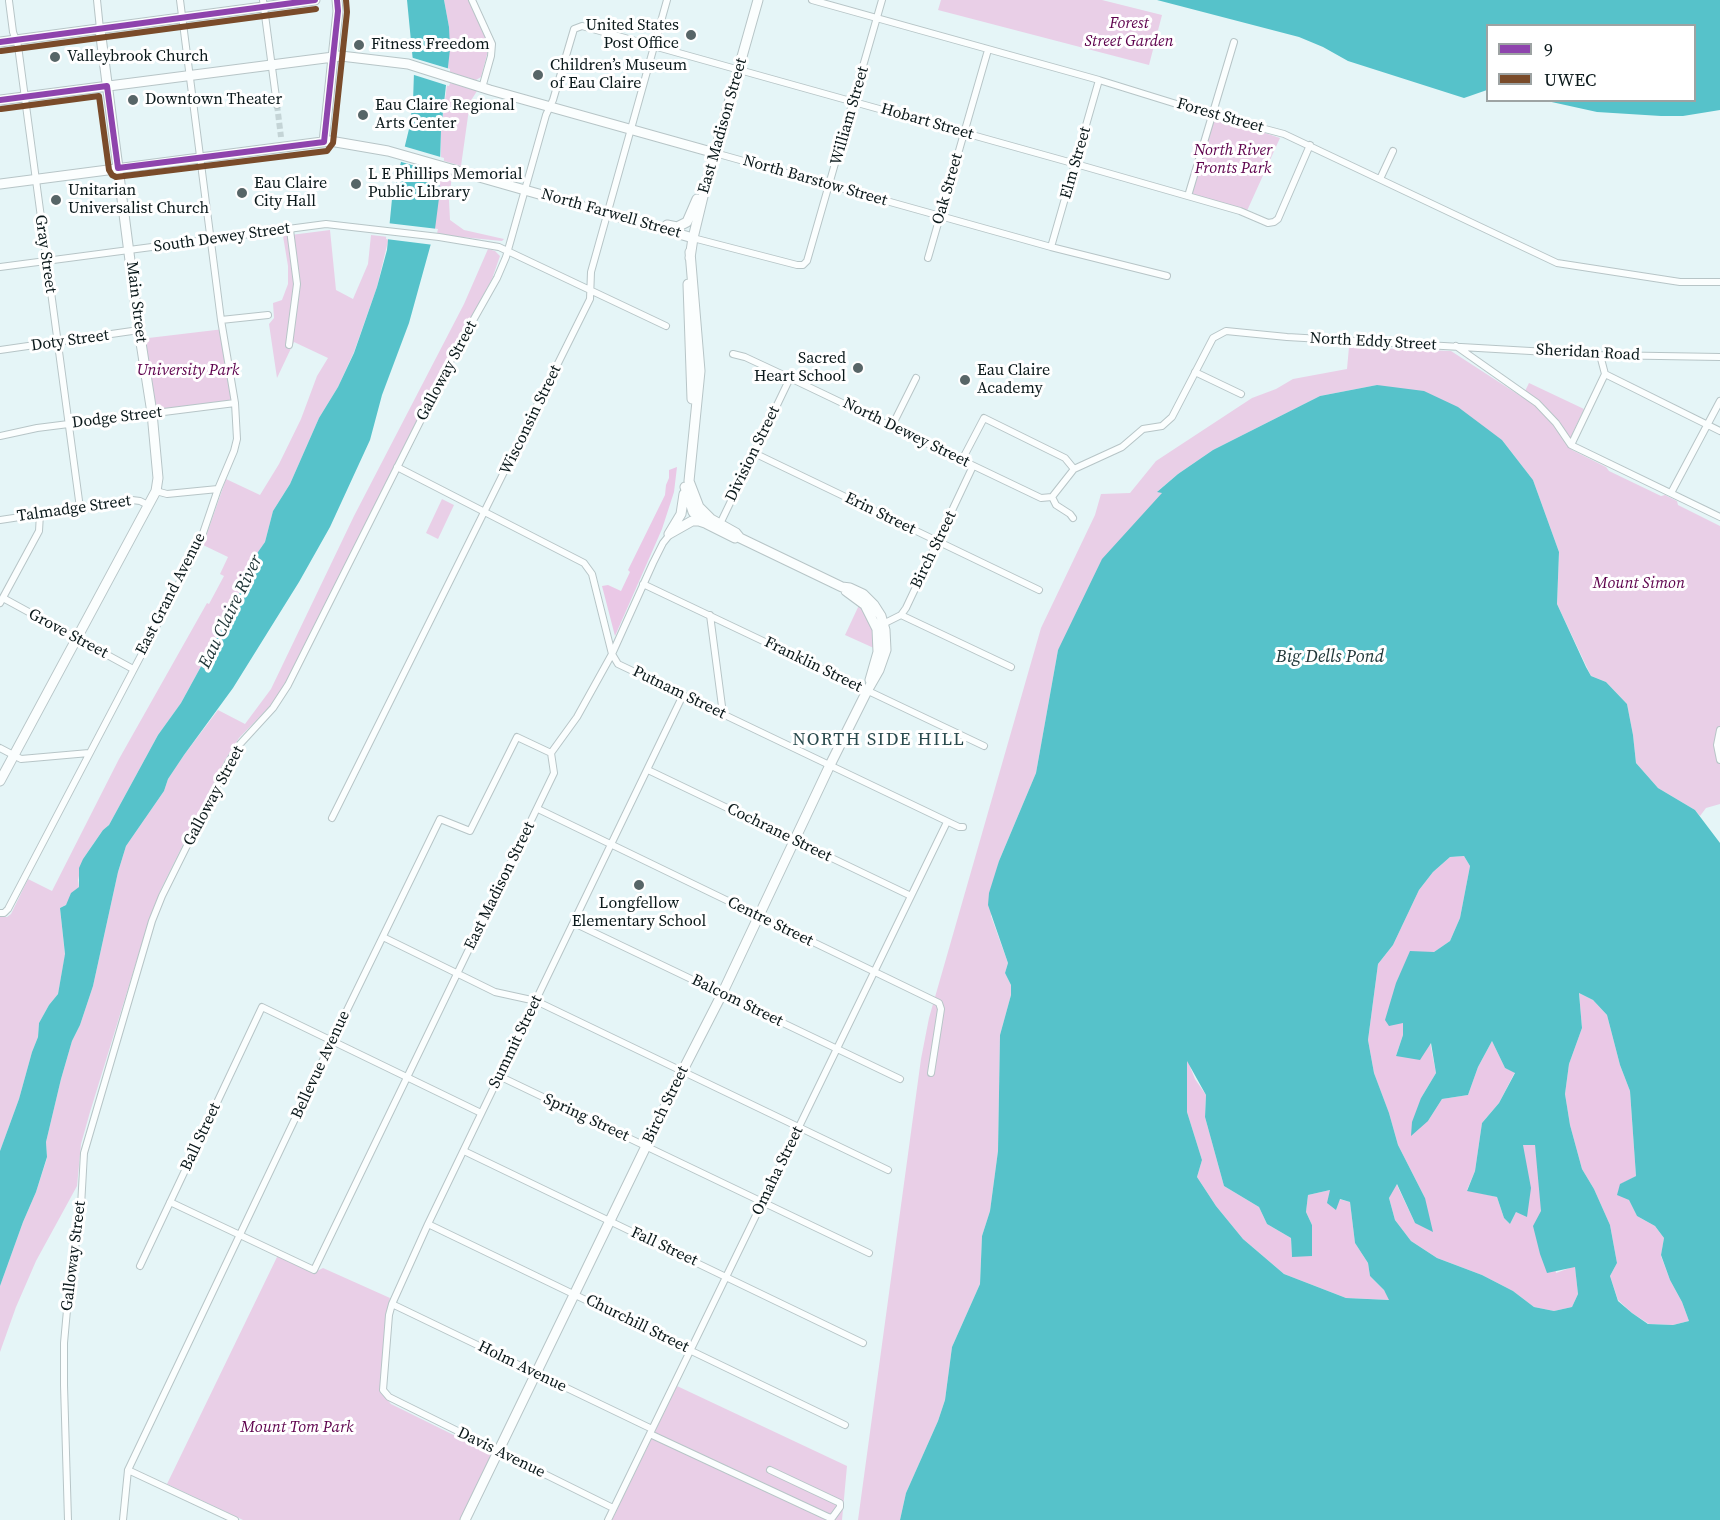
<!DOCTYPE html>
<html>
<head>
<meta charset="utf-8">
<style>
	body { margin:0 }
	#map { position:relative; width:1720px; height:1520px; overflow:hidden; background:#e5f5f7; font-family:"Source Serif 4",serif }
	canvas { display:block }
	.legend { position:absolute; left:1486px; top:24px; width:210px; height:78px; box-sizing:border-box; background:#fff; border:2px solid #9da3a3; margin:0; padding:8px 10px; list-style:none; font-size:18px; color:#0a181a }
	.legend li { display:flex; align-items:center; gap:12px; height:30px }
	.legend b { width:30px; border:2px solid #9da3a3 }
</style>
</head>
<body>
<div id="map">
<canvas width="1720" height="1520"></canvas>
<ul class="legend">
<li><b style="height:8px;background:#8e44ad"></b>9</li>
<li><b style="height:8px;background:#7a4b2a"></b>UWEC</li>
</ul>
</div>
<script>
const g = document.querySelector('canvas').getContext('2d');
g.lineJoin = 'round';
function paint(path, color) { g.fillStyle = color; g.fill(path, 'evenodd'); }
const poly = rows => new Path2D(rows.map(r => 'M' + r).join(''));
function strokePath(path, color, width, dash) { g.strokeStyle = color; g.lineWidth = width; g.lineCap = dash ? 'butt' : 'round'; g.setLineDash(dash || []); g.stroke(path); }
function drawText(font, color, halo, rows, align = 'center') {
  g.font = font + ' "Source Serif 4",serif'; g.lineWidth = 6; g.setLineDash([]); g.textBaseline = 'middle'; g.strokeStyle = halo; g.fillStyle = color; for (const [text, x, y, turn = 0] of rows) {
    g.save(); g.translate(x, y); g.rotate((+turn || 0) * Math.PI / 180); g.textAlign = isNaN(turn) ? turn : align; if (halo) g.strokeText(text, 0, 0); g.fillText(text, 0, 0); g.restore();
  }
}
const green = poly([
	[444,0,469,0,486,36,489,47,481,77,476,80,462,76,459,85,477,91,470,102,461,166,441,160,441,130,447,85,449,86,450,83,455,84,458,75,450,72,450,69,448,69,449,27],
	[941,0,1102,0,1162,15,1149,65,938,10],
	[1212,115,1280,138,1246,213,1188,196],
	[440,172,452,175,449,201,450,220,464,230,504,239,502,241,451,236,434,232],
	[330,230,336,290,353,299,368,264,371,235,389,237,377,287,354,352,338,387,319,418,290,484,273,511,265,542,258,552,233,608,181,703,158,735,109,825,103,830,83,859,78,880,79,887,66,905,60,908,65,955,58,994,49,1005,39,1023,38,1037,32,1052,19,1099,0,1151,0,917,7,917,11,914,28,879,52,891,119,759,207,603,209,604,224,576,220,574,228,557,203,545,226,479,260,495,279,464,301,419,317,376,328,358,294,342,277,378,269,324,274,318,273,303,282,300,288,284,288,266,283,236],
	[488,249,495,251,500,256,492,279,441,373,286,683,274,702,239,738,225,760,161,889,150,917,90,1112,81,1144,77,1186,36,1261,16,1307,0,1352,0,1286,23,1222,36,1192,47,1158,46,1142,61,1079,72,1041,80,1025,93,986,118,872,126,846,164,791,168,779,184,755,218,710,245,724,271,689,354,516,464,304],
	[224,329,235,403,152,413,140,339],
	[1349,347,1451,351,1522,397,1529,383,1584,409,1567,445,1572,450,1606,467,1609,471,1661,496,1665,495,1677,501,1678,505,1720,526,1720,804,1706,808,1700,816,1695,810,1658,788,1636,763,1633,735,1627,704,1606,682,1591,676,1557,604,1559,552,1533,480,1502,440,1487,430,1377,385,1320,396,1213,450,1178,474,1158,491,1163,492,1058,650,1036,773,999,861,991,916,1008,963,1005,973,1011,985,1011,995,1000,1035,998,1151,990,1211,982,1236,980,1284,952,1347,945,1400,938,1421,906,1493,900,1520,858,1520,921,1059,929,1018,1041,628,1095,515,1101,494,1130,493,1156,461,1252,398,1276,389,1293,379,1347,369],
	[442,499,454,505,438,539,426,533],
	[860,603,872,620,876,649,845,635],
	[278,1255,315,1272,323,1268,390,1298,385,1325,382,1391,384,1396,391,1404,492,1454,461,1520,243,1520,167,1484],
	[677,1386,847,1466,842,1520,612,1520]
]);
const forest = poly([
	[677,467,674,492,662,529,615,636,602,586,608,585,621,591,630,572,628,570,665,495,666,485,669,478,669,470],
	[1464,856,1470,866,1460,918,1450,941,1434,952,1403,1022,1403,1035,1396,1056,1430,1042,1436,1073,1421,1098,1428,1121,1442,1099,1468,1095,1478,1067,1492,1041,1505,1068,1515,1072,1499,1103,1482,1123,1475,1171,1467,1190,1497,1197,1504,1218,1510,1224,1516,1212,1523,1144,1535,1145,1556,1273,1575,1266,1578,1294,1572,1307,1554,1311,1534,1307,1513,1291,1482,1275,1437,1258,1411,1241,1395,1220,1389,1198,1396,1183,1415,1223,1425,1198,1398,1145,1389,1113,1374,1073,1368,1040,1378,964,1393,945,1419,890,1433,872,1450,857],
	[1579,993,1593,1000,1607,1015,1620,1065,1630,1091,1636,1176,1621,1184,1637,1216,1655,1226,1664,1238,1661,1256,1670,1280,1682,1302,1689,1321,1673,1325,1649,1324,1632,1313,1618,1300,1610,1276,1617,1263,1610,1225,1594,1189,1582,1169,1570,1125,1565,1094,1569,1064,1582,1028],
	[1187,1059,1195,1079,1206,1095,1205,1117,1224,1186,1259,1207,1267,1224,1291,1238,1292,1257,1312,1225,1306,1212,1308,1195,1330,1190,1336,1210,1339,1199,1350,1202,1355,1243,1368,1263,1370,1276,1384,1290,1390,1300,1346,1298,1284,1274,1243,1239,1216,1206,1197,1177,1202,1160,1187,1112]
]);
const water = poly([
	[407,0,444,0,449,27,450,49,441,130,439,198,435,229,409,323,382,395,370,440,330,527,299,582,233,688,184,755,168,779,164,791,126,846,118,872,93,986,80,1025,72,1041,61,1079,46,1142,47,1157,36,1192,23,1222,0,1286,0,1151,19,1099,32,1052,38,1037,39,1023,49,1005,58,994,65,954,60,908,66,905,71,893,79,887,79,868,83,859,103,830,109,825,158,735,181,703,233,608,258,552,265,542,273,511,290,484,319,418,338,387,354,353,377,287,387,250,392,199,409,129,413,102,414,72],
	[1157,0,1720,0,1720,110,1683,116,1661,116,1597,112,1547,101,1694,100,1694,26,1488,26,1487,90,1464,98,1348,61,1323,47,1299,37],
	[1377,385,1424,391,1458,407,1502,440,1533,480,1559,552,1557,604,1586,667,1591,676,1606,682,1627,704,1633,735,1636,763,1658,788,1695,810,1720,843,1720,1520,900,1520,906,1493,938,1421,945,1400,952,1347,980,1284,982,1236,990,1211,998,1151,1000,1035,1011,995,1011,985,1005,973,1008,963,988,905,989,893,999,861,1036,773,1058,650,1102,559,1162,493,1157,492,1178,474,1213,450,1320,396],
	[1464,856,1470,866,1460,918,1450,941,1434,952,1410,951,1396,983,1385,1020,1389,1026,1403,1023,1403,1035,1396,1056,1420,1060,1431,1043,1436,1073,1421,1098,1412,1122,1411,1136,1428,1121,1442,1099,1468,1095,1478,1067,1492,1041,1505,1068,1515,1073,1499,1103,1482,1123,1475,1171,1467,1191,1497,1197,1504,1218,1510,1224,1516,1212,1527,1217,1531,1188,1523,1145,1535,1145,1541,1211,1533,1226,1540,1254,1547,1273,1575,1267,1578,1294,1572,1307,1554,1311,1534,1307,1513,1291,1482,1275,1437,1258,1411,1241,1395,1220,1389,1198,1397,1184,1415,1223,1433,1232,1425,1198,1398,1145,1389,1113,1374,1073,1368,1040,1378,964,1393,945,1419,890,1433,872,1450,857],
	[1579,993,1593,1000,1607,1015,1620,1065,1630,1091,1636,1176,1620,1184,1617,1195,1629,1200,1637,1216,1655,1226,1664,1238,1661,1255,1670,1280,1682,1302,1689,1321,1673,1325,1648,1324,1632,1313,1618,1301,1610,1276,1617,1263,1610,1225,1594,1189,1582,1169,1570,1125,1565,1094,1569,1064,1582,1028],
	[1187,1061,1206,1095,1205,1117,1224,1186,1259,1207,1267,1224,1291,1238,1292,1257,1312,1256,1312,1225,1306,1212,1308,1195,1330,1190,1327,1203,1336,1210,1340,1199,1350,1202,1355,1243,1368,1263,1370,1276,1384,1290,1389,1300,1346,1298,1284,1274,1243,1239,1216,1206,1197,1177,1202,1160,1187,1112]
]);
const pier = poly([
	[410,57,450,69,449,86,411,74],
	[403,146,444,158,443,174,398,161],
	[387,223,438,229,434,245,386,239]
]);
const streetTunnel = poly([
	[277,105,281,137]
]);
const street = poly([
	[97,0,100,29],
	[263,0,277,105],
	[472,0,492,44,491,56,482,88],
	[812,0,1099,80,1212,115,1284,134,1557,263,1680,282,1720,282],
	[9,1,13,32,18,46,80,508],
	[715,153,1051,247,1167,276],
	[1380,179,1393,151],
	[1188,196,1234,42],
	[693,238,797,265,803,265,807,261,882,0],
	[1051,247,1099,80],
	[928,258,988,50],
	[0,267,326,224,439,237,499,247,666,326],
	[221,320,268,315],
	[289,345,297,284,290,230],
	[1456,346,1537,403,1556,423,1571,445,1720,517],
	[0,350,139,330],
	[733,354,745,357,790,378,1041,498,1052,497],
	[1600,355,1605,374,1720,431],
	[1195,372,1241,394],
	[892,426,916,378],
	[0,436,37,428,235,403],
	[1571,445,1605,374],
	[754,453,1039,590],
	[962,460,984,418,1065,458,1074,469],
	[397,467,584,563,592,574,612,654,618,664,959,827,963,827],
	[156,491,167,494,218,489],
	[1671,493,1720,401],
	[1052,497,1074,469,1122,447,1143,429,1162,426,1172,417,1213,338,1226,331,1287,337,1600,355,1720,357],
	[1052,497,1056,505,1070,514,1073,518],
	[0,520,132,500,140,501,148,505],
	[719,526,790,378],
	[643,584,984,746],
	[3,598,133,669],
	[0,603,39,531,40,514],
	[710,615,723,714],
	[901,615,1011,667],
	[881,625,901,615,906,608,973,466],
	[1720,730,1717,745,1720,760],
	[0,748,21,759,89,753],
	[648,770,911,896],
	[538,809,939,1003,941,1009,931,1073],
	[332,818,590,299,591,272,667,0],
	[0,913,4,913,8,909,199,545,218,489,234,451,237,439,235,403,221,320,180,0],
	[574,923,900,1079],
	[383,937,495,992,536,1001,888,1170],
	[499,1076,869,1253],
	[464,1151,863,1343],
	[170,1202,314,1270,554,773,551,753,577,717,612,654,653,563,663,543,671,533],
	[428,1224,845,1425],
	[140,1266,262,1007,481,1113],
	[392,1304,652,1429],
	[650,1434,828,1517,832,1518,840,1507,840,1503,770,1470],
	[128,1470,235,1520],
	[613,1508,389,1397,383,1390,389,1315,392,1304,428,1224,683,695],
	[68,1520,64,1385,64,1343,68,1299,81,1206,84,1153,152,921,162,896,228,763,240,744,273,708,288,685,453,356,497,278,506,257,546,115,553,100,574,29,582,26,1076,164,1240,211,1268,223,1274,222,1278,219,1310,145],
	[123,1520,128,1470,332,1041,440,819,470,831,517,737,551,753],
	[608,1520,947,822]
]);
const secondary = poly([
	[0,42,315,0],
	[0,100,341,56,408,64,490,90,715,153],
	[324,142,338,11,337,0],
	[0,184,330,141,388,151,693,238],
	[667,225,677,227,687,222,697,199],
	[690,258,693,238,706,184,758,0],
	[688,284,692,399],
	[685,487,693,512,707,524,735,538],
	[669,534,681,514,684,494],
	[669,534,692,521,699,521,705,523],
	[846,591,865,605,877,629,878,652,870,680],
	[0,781,156,491,158,478,152,413,139,330,100,29],
	[465,1520,682,1072,722,994,830,765,867,691,879,670,886,650,885,630,881,616,874,605,863,594,850,588,842,587,740,538,736,533,711,519,699,507,689,481,700,371,690,252]
]);
const bus1 = poly([
	[0,42,315,0],
	[0,100,107,86,118,168,324,142,338,11,337,0]
]);
const bus2 = poly([
	[1,51,316,9],
	[1,109,99,96,109,170,112,175,116,177,327,151,333,143,347,12,346,0]
]);
const markers = [
	[691,35,6,"#576567"],
	[359,45,6,"#576567"],
	[55,57,6,"#576567"],
	[538,75,6,"#576567"],
	[133,100,6,"#576567"],
	[363,115,6,"#576567"],
	[356,184,6,"#576567"],
	[242,193,6,"#576567"],
	[56,200,6,"#576567"],
	[858,368,6,"#576567"],
	[965,380,6,"#576567"],
	[639,885,6,"#576567"]
];
const parkNames = [
	["Forest",1129,24],
	["Street Garden",1129,42],
	["North River",1233,151],
	["Fronts Park",1233,169],
	["University Park",188,371],
	["Mount Simon",1639,584],
	["Mount Tom Park",297,1428]
];
const poiNames = [
	["United States",679,26,"right"],
	["Post Office",679,44,"right"],
	["Fitness Freedom",371,45],
	["Valleybrook Church",67,57],
	["Children’s Museum",550,66],
	["of Eau Claire",550,84],
	["Downtown Theater",145,100],
	["Eau Claire Regional",375,106],
	["Arts Center",375,124],
	["L E Phillips Memorial",368,175],
	["Public Library",368,193],
	["Eau Claire",254,184],
	["City Hall",254,202],
	["Unitarian",68,191],
	["Universalist Church",68,209],
	["Sacred",846,359,"right"],
	["Heart School",846,377,"right"],
	["Eau Claire",977,371],
	["Academy",977,389],
	["Longfellow",639,904,"center"],
	["Elementary School",639,922,"center"]
];
const streetNames = [
	["William Street",850,116,-74],
	["Forest Street",1220,116,16],
	["Hobart Street",927,122,16],
	["East Madison Street",723,126,-74],
	["Elm Street",1076,163,-74],
	["North Barstow Street",815,181,16],
	["Oak Street",948,189,-74],
	["North Farwell Street",611,214,16],
	["South Dewey Street",222,238,-8],
	["Gray Street",45,254,82],
	["Main Street",136,302,83],
	["Doty Street",70,341,-8],
	["North Eddy Street",1373,342,3],
	["Sheridan Road",1588,353,3],
	["Galloway Street",447,371,-62],
	["Dodge Street",117,418,-7],
	["Wisconsin Street",531,420,-64],
	["North Dewey Street",906,433,26],
	["Division Street",753,454,-64],
	["Talmadge Street",74,509,-8],
	["Erin Street",880,514,26],
	["Birch Street",934,550,-64],
	["East Grand Avenue",171,594,-63],
	["Grove Street",68,634,28],
	["Franklin Street",813,665,26],
	["Putnam Street",679,693,26],
	["Galloway Street",214,796,-62],
	["Cochrane Street",779,833,26],
	["East Madison Street",500,886,-64],
	["Centre Street",770,922,26],
	["Balcom Street",737,1001,26],
	["Summit Street",516,1042,-64],
	["Bellevue Avenue",321,1065,-65],
	["Birch Street",666,1105,-64],
	["Spring Street",586,1118,25],
	["Ball Street",201,1137,-65],
	["Omaha Street",778,1171,-64],
	["Fall Street",664,1247,25],
	["Galloway Street",74,1256,-83],
	["Churchill Street",637,1324,26],
	["Holm Avenue",522,1367,26],
	["Davis Avenue",501,1453,26]
];
const waterNames = [
	["Eau Claire River",231,612,-64],
	["Big Dells Pond",1330,657]
];
const neighbourhoodNames = [
	["NORTH SIDE HILL",879,740]
];
paint(green, '#e9cfe7');
paint(forest, '#eac8e6');
paint(water, '#56c2ca');
paint(pier, '#e5f5f7');
strokePath(streetTunnel, '#c4d4d6', 6, [6, 3]);
strokePath(street, '#b7c5c7', 8);
strokePath(secondary, '#b7c5c7', 11);
strokePath(street, '#fbfefe', 6);
strokePath(secondary, '#fbfefe', 9);
strokePath(bus1, '#8e44ad', 6);
strokePath(bus2, '#7a4b2a', 6);
for (const [x, y, r, color] of markers) { const dot = new Path2D(); dot.arc(x, y, r, 0, 2 * Math.PI); g.fillStyle = color; g.fill(dot); strokePath(dot, '#fff', 2); }
drawText('italic 16px', '#5d004c', '#fff', parkNames);
drawText('16px', '#0a181a', '#fff', poiNames, 'left');
drawText('16px', '#0a181a', '#fff', streetNames);
drawText('italic 18px', '#213739', '#fff', waterNames);
g.letterSpacing = '1.5px';
drawText('18px', '#294a4d', '#fff', neighbourhoodNames);
g.letterSpacing = '0px';
</script>
</body>
</html>
